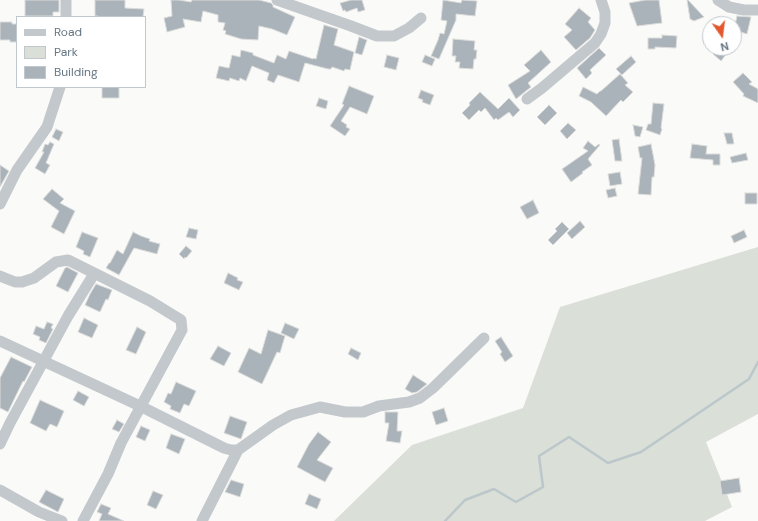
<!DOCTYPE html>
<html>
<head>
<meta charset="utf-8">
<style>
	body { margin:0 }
	#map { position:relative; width:758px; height:521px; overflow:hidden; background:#fafaf8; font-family:"DM Sans",sans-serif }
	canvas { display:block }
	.legend { position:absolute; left:16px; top:16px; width:130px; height:72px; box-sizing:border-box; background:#fff; border:1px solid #c1c8cd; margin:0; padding:5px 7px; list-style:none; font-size:12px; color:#657683 }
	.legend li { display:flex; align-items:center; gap:8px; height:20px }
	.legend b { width:20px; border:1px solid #c1c8cd }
	.north { position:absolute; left:702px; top:16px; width:40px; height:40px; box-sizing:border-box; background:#fff; border:1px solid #c1c8cd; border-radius:50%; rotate:166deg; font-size:11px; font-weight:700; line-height:16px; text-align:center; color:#657683 }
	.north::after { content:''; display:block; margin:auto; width:14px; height:18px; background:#e4572e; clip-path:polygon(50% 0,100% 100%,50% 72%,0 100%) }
</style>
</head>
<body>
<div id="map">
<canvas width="758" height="521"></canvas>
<ul class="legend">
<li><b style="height:5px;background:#c3c8cc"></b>Road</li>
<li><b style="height:11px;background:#dadfd7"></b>Park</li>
<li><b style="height:11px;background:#aab3b9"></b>Building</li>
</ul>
<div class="north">N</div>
</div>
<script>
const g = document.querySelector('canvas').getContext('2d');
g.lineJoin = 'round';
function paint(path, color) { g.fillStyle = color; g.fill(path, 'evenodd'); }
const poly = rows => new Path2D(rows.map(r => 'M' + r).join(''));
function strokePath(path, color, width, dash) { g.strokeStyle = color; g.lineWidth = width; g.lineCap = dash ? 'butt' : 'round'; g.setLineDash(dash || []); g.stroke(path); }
const green = poly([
	[758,247,758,414,706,442,732,507,705,521,334,521,412,445,523,408,560,307]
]);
const stream = poly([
	[445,521,465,500,494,489,516,502,543,487,539,456,569,437,608,463,641,452,749,379,758,362]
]);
const building = poly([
	[25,0,59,0,59,12,53,12,53,16,25,16,25,0],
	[95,0,125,0,125,8,144,9,143,17,98,17,98,16,95,16,95,0],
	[171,0,179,0,191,2,192,0,259,0,271,3,273,5,273,7,295,17,287,35,272,29,259,26,258,40,241,39,225,34,226,31,223,30,225,23,218,22,218,15,203,11,201,22,183,19,185,27,167,32,164,18,172,16,171,0],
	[351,0,362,0,365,10,358,12,357,8,346,12,345,10,343,11,340,3,351,0],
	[443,0,461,3,462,0,477,1,475,16,456,14,456,20,439,59,431,56,438,40,440,33,444,34,447,21,441,20,443,0],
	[645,0,659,0,662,23,637,26,629,3,645,0],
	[687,0,688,0,704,17,694,21,690,19,687,0],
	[579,8,591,18,588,22,595,30,590,38,576,50,564,37,572,30,565,24,579,8],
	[737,16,751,17,747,34,734,30,737,16],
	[0,22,12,22,12,24,17,24,17,42,10,42,10,40,0,40,0,22],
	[324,25,338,29,334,45,354,52,350,70,345,69,344,71,332,67,331,69,328,69,305,63,299,82,278,75,274,83,267,80,269,73,252,66,246,81,240,78,239,81,230,78,229,81,216,78,219,66,229,68,232,55,240,57,241,50,253,53,253,55,274,63,277,55,286,59,289,51,313,59,313,58,316,59,324,25],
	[662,35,677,36,676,48,655,47,655,49,648,49,648,38,662,38,662,35],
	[359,37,367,40,362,55,355,53,359,37],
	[453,39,475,41,474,50,477,50,476,59,474,59,473,69,459,68,460,62,455,62,456,56,452,56,453,39],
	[599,48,606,55,590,70,592,73,586,79,577,68,599,48],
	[718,48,724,48,728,52,721,61,713,54,718,48],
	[541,50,551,62,528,83,531,87,516,99,508,85,530,71,524,65,541,50],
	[387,55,399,58,396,70,384,67,387,55],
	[425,55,435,59,432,66,422,62,425,55],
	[631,56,636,62,622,75,616,69,631,56],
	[743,73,752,82,749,84,758,89,758,103,743,96,744,94,733,82,743,73],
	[620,74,628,83,625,85,633,92,623,102,621,100,606,116,591,102,579,96,583,87,597,94,600,91,601,91,620,74],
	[349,86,374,96,367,114,350,107,341,121,347,125,346,127,350,129,345,136,330,126,344,105,342,104,349,86],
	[102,87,119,87,119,98,102,98,102,87],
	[421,90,434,95,430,105,422,102,423,100,418,98,421,90],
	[480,92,498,109,509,98,520,110,513,117,509,112,498,120,496,118,494,120,485,108,481,112,479,110,469,120,462,113,470,105,469,103,480,92],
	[319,98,328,101,326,109,316,106,319,98],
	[653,103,664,104,661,128,662,129,660,135,646,130,648,124,651,124,653,103],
	[549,105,557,113,545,125,537,117,549,105],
	[568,123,576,130,567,139,560,131,568,123],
	[633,125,643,127,640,137,635,136,633,125],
	[56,129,63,132,59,141,52,137,56,129],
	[724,133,732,133,734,144,727,144,724,133],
	[619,139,622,161,615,161,612,140,619,139],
	[588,141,595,147,599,144,600,145,588,159,592,165,582,172,583,173,571,182,562,169,588,151,583,148,588,141],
	[50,142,54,144,46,163,50,165,45,174,35,168,44,152,42,152,45,144,48,145,50,142],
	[651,144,655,165,654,177,652,177,651,195,638,194,642,158,640,158,638,147,651,144],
	[692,144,707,146,706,154,720,154,720,165,713,165,713,160,690,158,692,144],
	[746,153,748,160,732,163,730,157,746,153],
	[0,165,9,171,0,187,0,165],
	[620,172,622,184,610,186,608,174,620,172],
	[615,188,617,196,608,198,606,190,615,188],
	[52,189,64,199,60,203,75,211,64,234,51,227,59,211,43,199,52,189],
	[745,193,757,193,757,204,745,204,745,193],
	[533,200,539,213,527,219,520,207,533,200],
	[580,221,585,227,572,239,567,233,580,221],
	[562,222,569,229,553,245,548,240,557,231,555,229,562,222],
	[189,228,198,230,196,239,186,237,189,228],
	[744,230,747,237,734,243,731,236,744,230],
	[82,232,98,238,90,257,83,254,84,251,76,247,82,232],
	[133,232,141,236,150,239,149,241,160,244,157,254,134,248,119,275,106,268,109,263,110,263,117,250,123,254,133,232],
	[186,246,192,251,186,258,185,257,184,259,179,254,186,246],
	[67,267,78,273,68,292,56,286,65,268,67,267],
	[228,273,238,278,237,280,243,282,239,290,224,283,228,273],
	[96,284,112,290,108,300,106,299,100,312,85,305,90,294,96,284],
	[84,318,98,325,92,338,78,332,84,318],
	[47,322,53,324,51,328,53,329,46,343,39,340,40,337,33,334,36,326,44,329,47,322],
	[285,323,299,329,294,339,281,333,285,323],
	[137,327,146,332,136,354,126,350,137,327],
	[268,330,285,336,280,353,277,352,262,384,238,372,249,348,261,354,268,330],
	[501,337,513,356,505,362,500,354,502,352,495,341,501,337],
	[218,346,231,353,224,366,210,359,218,346],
	[351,348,361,353,358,360,348,354,351,348],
	[11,357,32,367,24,382,23,381,8,412,0,408,0,378,11,357],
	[413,375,427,384,417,392,412,393,405,389,413,375],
	[176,382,196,391,189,406,184,404,180,413,170,409,171,406,164,402,168,393,171,394,176,382],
	[78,391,89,397,84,406,73,400,78,391],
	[40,400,64,411,57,427,50,424,46,431,30,423,40,400],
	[444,408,448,421,436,425,432,412,444,408],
	[385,412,398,412,397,431,402,431,400,443,386,441,389,423,385,423,385,412],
	[230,416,247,422,241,439,224,433,230,416],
	[117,420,124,424,119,432,112,429,117,420],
	[141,426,150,430,145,441,136,437,141,426],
	[318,432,331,442,317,460,333,468,325,482,297,467,309,444,318,432],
	[171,434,185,439,179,454,166,448,171,434],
	[739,478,741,492,722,495,720,481,739,478],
	[231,480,244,484,240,497,225,492,231,480],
	[46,490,64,499,58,512,39,502,46,490],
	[153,491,163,495,156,509,147,505,153,491],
	[309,494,321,499,317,509,305,504,309,494],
	[101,504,111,508,108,514,124,521,99,521,102,514,97,512,101,504]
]);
const minor = poly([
	[66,0,66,17],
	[277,0,351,26,377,36,394,36,409,28,421,18],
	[718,0,729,7,744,10,758,10],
	[527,99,542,88,595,43,601,34,605,23,605,12,601,0],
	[0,204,17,170,47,127,60,87],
	[0,276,15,282,22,282,34,278,56,262,68,260,150,301,181,320,182,330,121,443,108,474,83,521],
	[0,341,140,406,224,448,231,450,238,450],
	[0,444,10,423,68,316,94,274],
	[0,490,39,512,62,521],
	[202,521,238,450,273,425,291,415,320,407,345,412,363,412,379,406,409,402,420,398,433,388,484,338]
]);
paint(green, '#dadfd7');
strokePath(stream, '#bbc7cb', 2.5);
paint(building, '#aab3b9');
strokePath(building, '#dcdcda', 1);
strokePath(minor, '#c3c8cc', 11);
</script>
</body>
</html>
